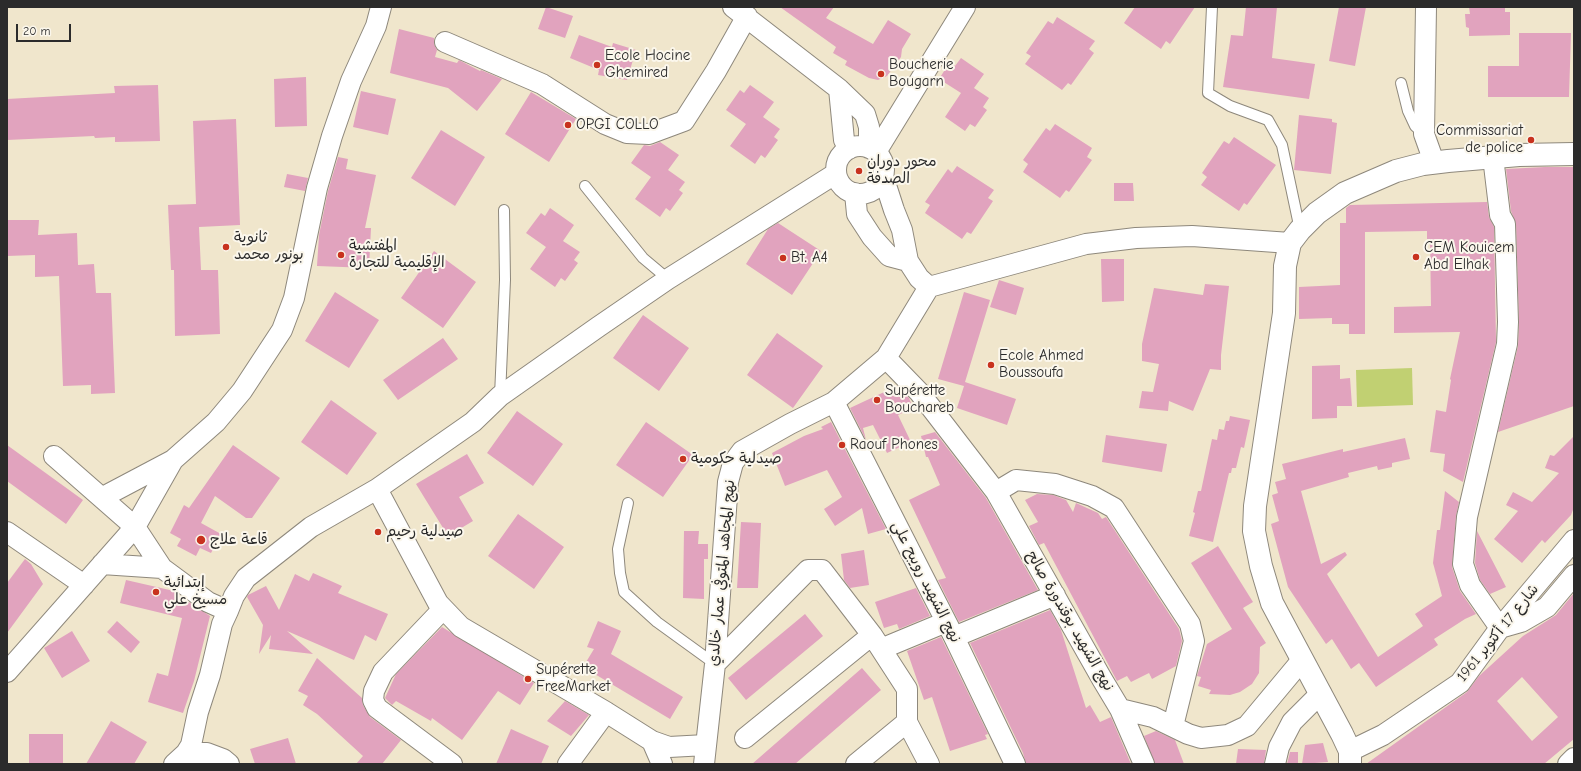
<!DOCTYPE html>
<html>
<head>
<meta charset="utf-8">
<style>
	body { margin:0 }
	#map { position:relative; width:1581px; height:771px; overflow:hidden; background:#f0e6cc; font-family:"Comic Neue",sans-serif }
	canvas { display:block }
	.frame { position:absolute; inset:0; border:8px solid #2b2b2b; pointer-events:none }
	.scale { position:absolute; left:16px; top:24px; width:55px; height:18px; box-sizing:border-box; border:2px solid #2b2b2b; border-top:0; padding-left:5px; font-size:12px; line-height:14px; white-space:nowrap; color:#2b2b2b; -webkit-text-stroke:3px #fbf7ec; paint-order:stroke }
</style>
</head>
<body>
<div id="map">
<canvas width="1581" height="771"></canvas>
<div class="frame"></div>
<div class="scale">20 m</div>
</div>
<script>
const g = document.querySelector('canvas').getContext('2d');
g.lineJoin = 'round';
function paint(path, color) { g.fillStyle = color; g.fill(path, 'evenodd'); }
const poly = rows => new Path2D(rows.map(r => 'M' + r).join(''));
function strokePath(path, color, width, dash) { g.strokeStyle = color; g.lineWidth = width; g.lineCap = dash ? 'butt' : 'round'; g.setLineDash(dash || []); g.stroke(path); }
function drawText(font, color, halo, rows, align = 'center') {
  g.font = font + ' "Comic Neue","Playpen Sans Arabic",sans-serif'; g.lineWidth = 4; g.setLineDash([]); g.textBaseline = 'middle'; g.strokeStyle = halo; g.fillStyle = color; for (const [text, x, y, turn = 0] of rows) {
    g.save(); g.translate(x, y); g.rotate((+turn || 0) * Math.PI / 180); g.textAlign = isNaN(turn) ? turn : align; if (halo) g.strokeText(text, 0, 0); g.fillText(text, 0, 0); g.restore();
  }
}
const green = poly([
	[1412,368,1413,405,1357,407,1356,370]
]);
const building = poly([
	[546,7,573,16,565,38,538,29],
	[780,7,834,7,826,18,873,44,888,20,911,34,902,49,901,57,887,76,878,80,869,78,845,65,847,61,833,53,836,47],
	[1135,7,1195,7,1170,44,1166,41,1161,49,1124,23],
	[1246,7,1277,7,1272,58,1315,64,1309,99,1223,87,1231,35,1243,36],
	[1339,7,1366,7,1355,66,1329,61],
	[1469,7,1505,7,1505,12,1510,12,1510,35,1469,36,1469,28,1466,27,1465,14,1470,14],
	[1057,17,1095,41,1089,49,1094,53,1071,85,1068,83,1062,90,1025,64,1031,56,1026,53,1048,21,1053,24],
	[399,29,434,38,434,44,437,50,435,57,457,63,459,60,480,71,481,70,502,79,477,111,448,88,390,73],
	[1519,33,1571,33,1569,97,1488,97,1488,66,1519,66],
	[579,35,612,47,613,43,636,50,627,80,598,75,599,70,570,58],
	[961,58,984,74,974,88,989,98,983,107,987,110,975,127,970,124,965,131,945,117,961,93,939,79,950,62,955,66],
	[306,77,307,126,275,127,274,79],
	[158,85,160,141,115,142,115,137,95,138,94,136,7,140,7,99,115,93,114,86],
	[750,85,774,102,763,117,780,129,774,137,778,140,765,158,761,155,755,164,730,146,746,124,726,110,740,90,744,93],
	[361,91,396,99,388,135,353,127],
	[531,92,576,119,549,162,505,134],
	[1299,115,1332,119,1332,122,1337,123,1331,174,1294,170],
	[236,119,240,225,199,227,201,270,218,270,220,334,175,336,174,270,171,270,168,205,196,204,193,121],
	[1055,124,1092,148,1087,157,1092,160,1069,192,1066,190,1060,198,1023,172,1028,164,1023,160,1046,128,1050,131],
	[441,130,485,157,455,206,411,178],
	[1234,137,1276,165,1247,205,1244,203,1239,211,1201,185,1207,177,1202,173,1224,141,1229,144],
	[660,142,679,155,668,170,685,182,679,190,683,193,670,211,666,208,660,217,635,199,651,177,631,163,644,145,650,146],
	[338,157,348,159,346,169,376,175,365,228,371,228,369,268,317,266,319,235,328,191],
	[957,166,994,190,988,198,993,201,971,234,967,232,962,239,925,213,930,205,925,202,948,169,952,173],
	[1545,167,1574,167,1574,406,1498,432,1518,346,1519,323,1516,224,1511,211,1506,169],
	[287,174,308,178,305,191,284,187],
	[1114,183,1133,183,1134,201,1114,201],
	[1487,202,1489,217,1494,227,1496,342,1463,482,1443,471,1445,454,1430,452,1436,410,1446,412,1451,380,1450,379,1460,332,1394,333,1394,307,1431,306,1430,239,1427,239,1427,231,1365,232,1365,334,1349,334,1349,324,1332,324,1332,318,1299,319,1299,287,1340,285,1340,223,1346,223,1346,208,1350,205],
	[550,208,574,225,563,241,580,252,574,260,578,263,565,281,561,278,555,287,530,269,546,247,526,233,541,213,545,216],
	[7,220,39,220,38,235,77,233,78,265,94,264,96,293,111,293,115,393,91,394,91,385,63,386,59,276,35,277,35,255,7,256],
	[778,223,821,251,792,295,746,264,768,229],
	[434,251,476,282,443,328,401,298],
	[1101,259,1124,259,1124,301,1102,302],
	[999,280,1024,288,1016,315,990,307],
	[1205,284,1229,286,1221,355,1221,370,1210,369,1193,411,1169,401,1168,411,1139,408,1142,391,1153,392,1159,364,1142,361,1142,344,1154,288,1203,295],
	[335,292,379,320,349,368,305,341],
	[964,292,990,300,965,382,1016,399,1007,425,957,408,964,386,938,379],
	[643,315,689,348,659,391,613,358],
	[777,333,823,366,793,408,747,375],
	[443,338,458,359,398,400,383,380],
	[1340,365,1340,379,1350,378,1352,406,1337,406,1337,418,1312,419,1312,366],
	[897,386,909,398,913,408,898,415,911,442,887,453,873,425,863,428,866,440,850,408],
	[331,400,377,433,347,475,301,442],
	[517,411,563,444,533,486,487,453],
	[1230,416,1250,420,1244,448,1241,447,1236,468,1232,468,1231,473,1229,473,1213,542,1189,536,1195,513,1193,512,1198,491,1201,491,1212,439,1217,440,1219,429,1224,430,1226,421,1229,421],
	[646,422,693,455,663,497,616,465],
	[831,422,886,529,868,534,862,508,835,526,824,509,842,497,827,470,785,486,772,453,804,436,823,429,821,427],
	[935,432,986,498,1038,590,959,622,938,580,946,578,909,500,940,485,928,457,926,457,921,436],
	[1106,435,1167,444,1162,472,1102,462],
	[1574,436,1574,507,1571,515,1545,543,1542,540,1522,563,1494,539,1518,511,1506,505,1513,492,1532,502,1559,473,1545,468,1550,455,1554,456],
	[1405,438,1410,459,1392,463,1392,467,1378,470,1377,466,1348,473,1349,477,1301,491,1321,564,1345,552,1347,555,1327,574,1378,657,1423,626,1415,614,1442,596,1433,563,1437,530,1440,530,1445,491,1459,502,1456,516,1452,567,1460,591,1476,614,1465,619,1434,639,1438,645,1376,687,1359,663,1351,669,1332,639,1326,644,1288,587,1271,524,1279,521,1272,495,1278,493,1275,482,1286,479,1282,464,1343,449,1343,452],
	[7,445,83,500,66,524,7,481],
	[233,445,280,478,252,518,246,518,215,496,201,523,221,534,211,553,200,548,196,556,177,546,181,539,170,533,184,505,189,508],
	[467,454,484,483,459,497,473,521,448,536,416,484],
	[1037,494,1053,495,1066,500,1073,512,1076,503,1098,513,1102,519,1106,517,1179,629,1182,641,1176,666,1152,679,1149,673,1131,682,1127,676,1117,681,1044,543,1039,545,1029,526,1038,522,1025,500],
	[518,514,564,547,534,589,488,556],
	[741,522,761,523,758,588,737,588],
	[684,531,699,531,698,544,708,544,708,559,704,559,704,599,683,598],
	[1477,531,1506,587,1490,594,1480,580,1475,563],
	[1218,546,1253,602,1243,608,1266,643,1260,647,1259,673,1252,684,1240,692,1230,695,1209,694,1211,690,1198,686,1201,677,1197,676,1207,644,1232,629,1191,563],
	[864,550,869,585,850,588,844,580,841,554],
	[25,559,31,564,43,584,7,633,7,583],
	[313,573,342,586,338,593,388,614,376,641,365,635,354,660,287,631,313,654,269,649,271,635,259,654,263,625,247,597,248,595,266,586,279,610,295,574,309,581],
	[126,580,174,591,178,594,177,597,184,599,210,616,194,681,183,713,148,702,157,673,168,676,182,618,120,603],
	[916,588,930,616,899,629,897,624,884,628,875,602],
	[1574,593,1574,739,1544,764,1366,764,1467,692,1479,676,1523,636,1556,615],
	[1522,677,1558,717,1532,741,1497,701],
	[1050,610,1061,630,1086,708,1090,705,1100,722,1111,717,1131,764,1026,764,1023,753,970,643],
	[805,614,823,636,746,700,728,678],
	[117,621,140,642,131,653,107,632],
	[598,621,621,631,611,654,683,697,670,719,583,667,594,649,587,647],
	[442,627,534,683,520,705,498,691,462,740,432,718,431,721,396,701,392,705,385,698,396,674],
	[72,631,90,661,62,678,44,648],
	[941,637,988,734,985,735,987,739,950,751,932,697,924,700,907,651],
	[317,658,362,698,363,705,370,717,401,740,382,764,356,764,363,756,317,714,303,705,308,696,298,691],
	[862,668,881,690,795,764,752,764],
	[565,701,589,715,571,736,547,721],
	[111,721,147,742,134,764,86,764],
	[511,729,549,746,541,764,496,764],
	[1156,731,1175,740,1184,764,1155,764,1144,736],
	[29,734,63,734,63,764,29,764],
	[288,738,296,764,255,764,250,749],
	[1323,743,1328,762,1302,764,1305,745],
	[1238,749,1266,750,1264,764,1236,764],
	[1290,752,1298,752,1298,764,1287,764]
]);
const lane = poly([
	[1212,7,1208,93,1230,106,1268,120,1282,145,1300,230],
	[1401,83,1408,111,1415,126,1424,134],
	[585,186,643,258,668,279],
	[500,396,505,280,504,210],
	[628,503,618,549,620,573,624,592,657,622,715,664]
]);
const street = poly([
	[733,7,839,89,865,114,869,127,869,148],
	[1426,7,1424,134,1434,162],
	[445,42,542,84,605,124,627,133,649,134,684,121,716,71,747,16],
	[839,89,844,140,849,149],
	'836 170a24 24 0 1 1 48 0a24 24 0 1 1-48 0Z',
	[876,152,965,7],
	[1493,157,1500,215,1505,224,1508,322,1507,344,1467,517,1463,564,1470,585,1500,628,1521,622,1547,607,1574,575],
	[883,176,894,210,902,230,908,261,919,278,929,287],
	[855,193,857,214,872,237,889,256,908,261],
	[886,358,919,392,996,492,1102,679,1120,709,1153,717,1188,734,1201,738,1228,735,1247,726,1302,660],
	[834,402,954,637,1015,764],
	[173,460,135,527,162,568,208,602,228,611,234,596,246,578,311,527,377,489,473,422,500,396,598,327,668,279,835,174],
	[377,489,438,603,461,627,606,712,652,741,669,747,706,745],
	[996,492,1016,480,1055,484,1092,496,1114,508,1190,624,1194,641,1173,726],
	[103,497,173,460,216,422,242,391,282,330,294,298,317,188,332,136,351,81,376,26,381,7],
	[7,532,84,585],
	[102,564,162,568],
	[443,609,383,672,374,691,373,700,377,708,452,764],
	[954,637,1055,595],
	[881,649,946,622],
	[715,664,808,570,822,570,872,635,907,689,907,722,929,764],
	[7,672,135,527,54,456],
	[1120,709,1144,764],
	[745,738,872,635],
	[652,741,662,764],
	[1350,751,1383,735,1460,683,1500,628,1574,540],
	[186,753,207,753,223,759,229,764],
	[174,764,186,753,191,745,198,712,210,675,222,624,228,611],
	[568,764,606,712],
	[704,764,715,664,728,482,733,463,742,451,790,424,834,402,886,358,929,287,1086,244,1136,238,1192,236,1290,243],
	[856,764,907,722],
	[1275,764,1279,747,1292,722,1321,693],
	[1568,764,1574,758]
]);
const secondary = poly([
	[1350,764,1350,751,1342,734,1272,603,1261,566,1254,531,1255,506,1284,313,1285,266,1290,243,1300,230,1317,213,1345,193,1396,171,1423,164,1448,161,1519,155,1574,154]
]);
const markers = [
	[597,65,4,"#c8321e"],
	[881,74,4,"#c8321e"],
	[568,125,4,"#c8321e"],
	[1531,140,4,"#c8321e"],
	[859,171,4,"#c8321e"],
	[226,247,4,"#c8321e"],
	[341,255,4,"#c8321e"],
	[1416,257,4,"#c8321e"],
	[783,258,4,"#c8321e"],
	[991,365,4,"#c8321e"],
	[877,400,4,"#c8321e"],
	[842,445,4,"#c8321e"],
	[683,459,4,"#c8321e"],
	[378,532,4,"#c8321e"],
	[201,540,5,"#c8321e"],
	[156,592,4,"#c8321e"],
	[528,679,4,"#c8321e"]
];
const poiNames = [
	["Ecole Hocine",605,56],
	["Ghemired",605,73],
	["Boucherie",889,65],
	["Bougarn",889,82],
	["OPGI COLLO",576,125],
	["Commissariat",1523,131,"right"],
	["de police",1523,148,"right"],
	["محور دوران",867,162],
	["الصدفة",867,179],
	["ثانوية",234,238],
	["بونور محمد",234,255],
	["المفتشية",349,246],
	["الإقليمية للتجارة",349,263],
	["CEM Kouicem",1424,248],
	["Abd Elhak",1424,265],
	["Bt. A4",791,258],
	["Ecole Ahmed",999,356],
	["Boussoufa",999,373],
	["Supérette",885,391],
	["Bouchareb",885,408],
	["Raouf Phones",850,445],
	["صيدلية حكومية",691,459],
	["صيدلية رحيم",386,532],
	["قاعة علاج",210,540],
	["إبتدائية",164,583],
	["مسيخ علي",164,600],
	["Supérette",536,670],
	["FreeMarket",536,687]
];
const streetNames = [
	["نهج المجاهد المتوفي عمار خالدي",722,573,-85],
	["نهج الشهيد رويبح علي",926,582,63],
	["نهج الشهيد بوقندورة صالح",1070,621,60],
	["شارع 17 أكتوبر 1961",1498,633,-51]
];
paint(green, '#c1d072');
paint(building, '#e1a3be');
strokePath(lane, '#8e887c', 12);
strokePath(street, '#8e887c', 22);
strokePath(secondary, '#8e887c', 24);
strokePath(lane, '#fff', 10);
strokePath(street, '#fff', 20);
strokePath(secondary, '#fff', 22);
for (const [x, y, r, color] of markers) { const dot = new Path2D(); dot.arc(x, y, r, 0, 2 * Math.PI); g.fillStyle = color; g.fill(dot); strokePath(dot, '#fbf7ec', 1.5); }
drawText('15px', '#2b2b2b', '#fbf7ec', poiNames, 'left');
drawText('15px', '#2b2b2b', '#fbf7ec', streetNames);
</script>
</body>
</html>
